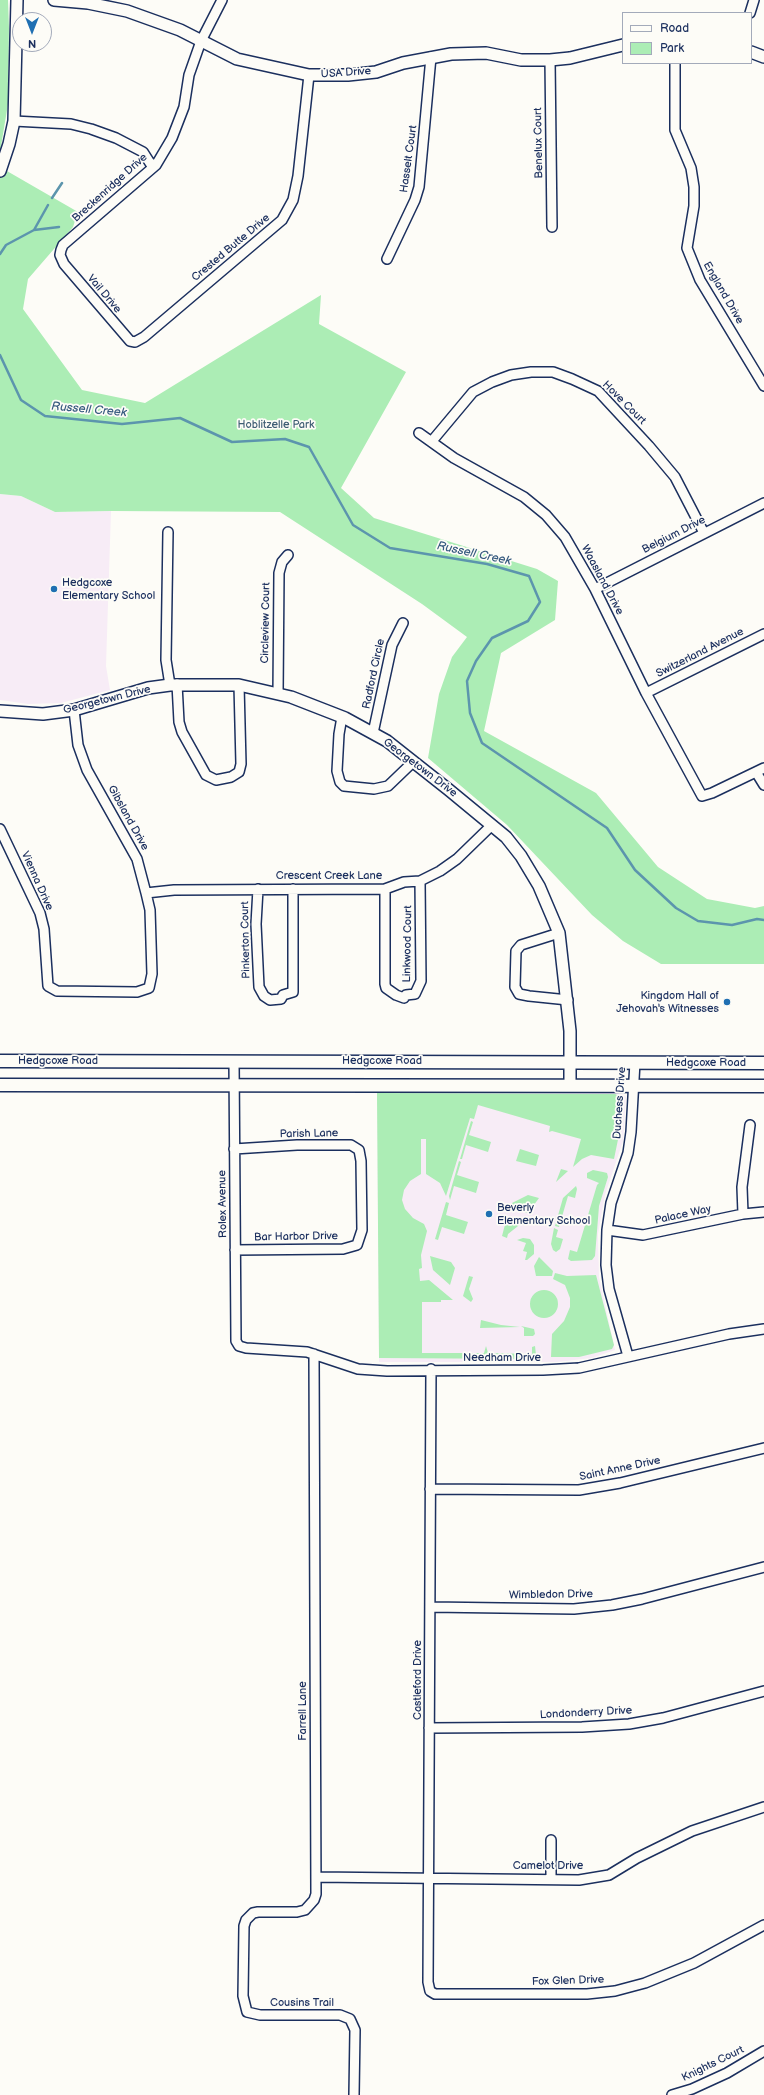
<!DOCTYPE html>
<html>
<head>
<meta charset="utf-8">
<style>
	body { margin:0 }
	#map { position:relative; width:764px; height:2095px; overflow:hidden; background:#fdfcf7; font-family:"Balsamiq Sans",sans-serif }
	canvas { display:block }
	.legend { position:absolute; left:622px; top:12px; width:130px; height:52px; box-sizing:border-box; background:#fdfcf7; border:1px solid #a3aaba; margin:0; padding:5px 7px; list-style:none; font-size:12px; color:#1b2f5e }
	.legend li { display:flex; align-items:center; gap:8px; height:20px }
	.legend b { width:20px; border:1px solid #a3aaba }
	.north { position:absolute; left:12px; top:12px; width:40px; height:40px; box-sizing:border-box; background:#fdfcf7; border:1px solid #a3aaba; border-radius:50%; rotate:180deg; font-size:11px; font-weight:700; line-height:16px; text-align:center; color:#1b2f5e }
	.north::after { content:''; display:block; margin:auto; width:14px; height:18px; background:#1f6fb2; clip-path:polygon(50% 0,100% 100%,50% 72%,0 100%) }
</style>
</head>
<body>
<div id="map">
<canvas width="764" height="2095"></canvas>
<ul class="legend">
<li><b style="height:5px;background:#fdfcf7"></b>Road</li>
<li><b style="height:11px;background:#acedb5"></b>Park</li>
</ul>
<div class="north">N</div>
</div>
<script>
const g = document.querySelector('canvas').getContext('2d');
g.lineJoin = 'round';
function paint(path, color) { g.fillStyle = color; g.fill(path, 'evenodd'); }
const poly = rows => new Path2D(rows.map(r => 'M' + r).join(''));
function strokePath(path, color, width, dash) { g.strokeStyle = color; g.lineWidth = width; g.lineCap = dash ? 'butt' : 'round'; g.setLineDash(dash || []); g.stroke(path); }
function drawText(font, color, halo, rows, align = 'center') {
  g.font = font + ' "Balsamiq Sans",sans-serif'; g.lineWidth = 3.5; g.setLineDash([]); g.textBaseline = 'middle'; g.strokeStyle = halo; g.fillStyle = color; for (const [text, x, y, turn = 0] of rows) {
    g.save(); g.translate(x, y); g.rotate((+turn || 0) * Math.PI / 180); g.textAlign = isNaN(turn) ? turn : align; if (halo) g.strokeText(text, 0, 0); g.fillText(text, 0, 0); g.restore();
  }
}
const built = poly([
	[0,494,21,496,55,512,111,511,106,666,110,690,61,703,28,704,0,700],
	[621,1092,626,1097,623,1141,605,1195,598,1234,599,1277,615,1350,592,1358,557,1362,379,1362,377,1093]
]);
const green = poly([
	[0,0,8,0,9,28,8,104,0,152],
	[0,167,78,212,73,227,28,279,23,309,82,390,145,403,321,295,319,324,406,372,341,488,374,518,537,569,558,581,555,620,501,653,484,731,596,793,658,867,707,899,755,908,764,906,764,964,661,964,623,941,592,915,507,825,428,758,439,694,452,657,467,637,422,604,280,512,111,511,55,512,21,496,0,494],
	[377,1093,615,1094,621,1097,621,1125,614,1159,591,1155,582,1159,573,1167,581,1139,552,1131,549,1132,550,1126,478,1105,474,1119,470,1118,446,1196,440,1183,426,1174,426,1139,421,1139,421,1174,410,1181,404,1190,402,1200,405,1209,413,1218,424,1224,427,1231,421,1255,422,1268,419,1269,420,1281,429,1280,453,1300,441,1300,441,1302,422,1302,422,1353,484,1353,486,1346,488,1353,532,1354,532,1347,535,1346,536,1355,533,1359,379,1358],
	[471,1121,473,1122,469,1135,491,1142,488,1152,466,1145,462,1159,460,1159],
	[520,1149,539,1155,536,1166,516,1161],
	[459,1161,461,1162,457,1175,479,1182,476,1193,454,1186,450,1200,449,1196],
	[561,1169,568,1171,556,1182],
	[593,1170,603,1172,607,1173,608,1177,599,1206,595,1256,592,1260,571,1261,568,1259,570,1250,577,1252,597,1185,599,1183,587,1178,587,1173],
	[576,1186,577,1189,575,1198,568,1196,559,1227,555,1226,563,1198],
	[528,1195,539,1198,528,1213,511,1208,512,1203],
	[446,1202,449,1203,446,1215,468,1222,464,1234,442,1227,438,1240,435,1239],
	[507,1217,523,1222,508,1234,507,1238,502,1236],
	[554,1228,558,1230,556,1237,563,1239,560,1249,556,1252,553,1250,551,1244],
	[523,1238,530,1239,534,1245,534,1254,527,1260,525,1260,527,1252,523,1251,526,1243,517,1240],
	[430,1256,451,1262,455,1268,450,1285,433,1270],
	[539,1257,553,1271,552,1276,536,1276,534,1266],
	[555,1273,567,1276,596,1275,614,1345,612,1349,579,1357,551,1357,552,1334,564,1321,570,1307,570,1298,565,1285,553,1279],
	[469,1276,473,1277,469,1289,473,1299,471,1302,463,1296],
	'530 1304a14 14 0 1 1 28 0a14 14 0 1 1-28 0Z',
	[481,1320,501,1325,520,1327,480,1328],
	[521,1326,534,1329,535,1334,533,1336,524,1336,524,1328]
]);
const stream = poly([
	[52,198,62,183],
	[34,230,48,205],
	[0,254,6,245,34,230,59,227],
	[0,355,21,400,45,416,122,424,180,418,232,442,285,439,309,447,353,525,390,548,487,564,529,576,540,602,528,621,492,638,476,661,467,681,470,713,482,743,607,828,635,870,676,908,698,921,732,925,757,919,764,920]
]);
const minor = poly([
	[222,0,201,41,189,75,184,107,172,138,156,165,63,245,61,250,60,255,64,264,130,341,135,342,144,337,282,220,293,200,298,176,309,75],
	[750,13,754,0],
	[550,60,552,227],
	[675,63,675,130,691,168,694,187,694,206,687,248,700,280,764,386],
	[14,121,71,124,91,129,116,138,143,152,150,163,156,165],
	[387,259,415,200,419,187,431,57],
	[419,433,454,458,524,497,546,515,565,537,595,589,646,693,702,796,712,793,764,768],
	[432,441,473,392,492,382,511,375,531,372,553,372,572,379,598,391,649,446,675,477,704,533],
	[168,532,166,660,170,685],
	[595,589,764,503],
	[177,684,179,722,182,732,206,775,216,780,231,777,239,772,241,764,239,685],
	[646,693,764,634],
	[278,694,279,573,282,562,288,555],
	[342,717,339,734,337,771,340,782,344,786,374,789,388,786,413,762],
	[373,733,392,645,403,623],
	[756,772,764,785],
	[0,829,40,913,44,929,48,986,57,991,137,992,149,988,152,974,150,910,146,893,137,859,87,770,78,745,74,710],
	[258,889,256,924,259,987,264,996,270,1000,281,999,283,995,293,992,293,889],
	[385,889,385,984,386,988,396,995,404,998,406,995,415,994,421,981,420,881],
	[146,893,174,890,385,889,404,882,420,881,440,871,457,859,492,825],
	[559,933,521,945,516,951,515,987,519,994,529,996,568,1000],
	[234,1061,236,1341,239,1346,246,1348,307,1352,358,1369,387,1371,543,1370,579,1368,729,1334,764,1329],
	[234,1149,297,1145,351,1145,359,1150,361,1161,362,1230,357,1245,343,1249,235,1250],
	[743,1214,742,1187,750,1125],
	[607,1230,643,1235,743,1214,764,1212],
	[314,1354,316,1894,314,1900,305,1910,297,1912,258,1912,253,1913,246,1920,244,1926,243,1996,247,2012,260,2015,340,2015,350,2019,355,2030,354,2095],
	[628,1356,609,1289,606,1265,607,1230,611,1203,628,1153,631,1132,635,1062],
	[431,1369,428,1982,430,1991,435,1994,587,1994,615,1991,645,1983,694,1963,764,1925],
	[430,1489,579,1490,620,1483,764,1448],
	[430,1607,574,1609,612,1605,642,1599,764,1567],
	[429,1728,582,1727,629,1724,663,1718,764,1691],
	[316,1877,579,1880,609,1875,637,1858,692,1831,764,1807],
	[551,1878,551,1840],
	[672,2095,692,2089,727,2073,764,2051]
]);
const tertiary = poly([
	[54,0,88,3,127,11,180,30,237,59,309,75,348,75,376,72,403,63,451,54,486,53,521,60,550,60,570,58,623,45],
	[751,52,764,57],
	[0,171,9,144,14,121,17,0],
	[0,711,43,714,74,710,148,688,170,685,239,685,291,697,345,718,387,741,449,790,506,837,521,856,539,886,559,933,570,1031,570,1085]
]);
const secondary = poly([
	[0,1061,764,1063],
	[0,1085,764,1086]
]);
const markers = [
	[54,589,4,"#1f6fb2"],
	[727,1002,4,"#1f6fb2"],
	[489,1214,4,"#1f6fb2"]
];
const streetNames = [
	["USA Drive",346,73,-4],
	["Benelux Court",539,143,-91],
	["Hasselt Court",409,159,-82],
	["Breckenridge Drive",110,188,-42],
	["Crested Butte Drive",231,248,-40],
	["England Drive",723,293,60],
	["Vail Drive",104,294,50],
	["Hove Court",624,403,45],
	["Belgium Drive",674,535,-27],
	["Waasland Drive",602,580,62],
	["Circleview Court",266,623,-89],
	["Switzerland Avenue",700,653,-27],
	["Radford Circle",374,674,-78],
	["Georgetown Drive",107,700,-14],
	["Georgetown Drive",420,768,37],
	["Gibsland Drive",128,818,61],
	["Crescent Creek Lane",329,876],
	["Vienna Drive",37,881,66],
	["Pinkerton Court",246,940,-91],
	["Linkwood Court",408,944,-89],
	["Hedgcoxe Road",58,1061],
	["Hedgcoxe Road",382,1061],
	["Hedgcoxe Road",706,1063],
	["Duchess Drive",620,1103,-86],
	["Parish Lane",309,1134,-1],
	["Rolex Avenue",223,1204,-91],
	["Palace Way",683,1215,-12],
	["Bar Harbor Drive",296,1237,-1],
	["Needham Drive",502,1358],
	["Saint Anne Drive",620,1469,-12],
	["Wimbledon Drive",551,1595,-1],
	["Castleford Drive",418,1680,-90],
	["Farrell Lane",303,1711,-90],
	["Londonderry Drive",586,1713,-3],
	["Camelot Drive",548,1866],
	["Fox Glen Drive",568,1981,-2],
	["Cousins Trail",302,2003],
	["Knights Court",713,2064,-26]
];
const parkNames = [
	["Hoblitzelle Park",276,425]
];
const poiNames = [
	["Hedgcoxe",62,583],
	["Elementary School",62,596],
	["Kingdom Hall of",719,996,"right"],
	["Jehovah's Witnesses",719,1009,"right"],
	["Beverly",497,1208],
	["Elementary School",497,1221]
];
const waterNames = [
	["Russell Creek",89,410,5],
	["Russell Creek",474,554,12]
];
paint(built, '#f7ecf6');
paint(green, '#acedb5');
strokePath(stream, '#5c95ad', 2.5);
strokePath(minor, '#1b2f5e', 12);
strokePath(tertiary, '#1b2f5e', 14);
strokePath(secondary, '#1b2f5e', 15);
strokePath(minor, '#fdfcf7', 9);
strokePath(tertiary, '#fdfcf7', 11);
strokePath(secondary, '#fdfcf7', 12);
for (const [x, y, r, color] of markers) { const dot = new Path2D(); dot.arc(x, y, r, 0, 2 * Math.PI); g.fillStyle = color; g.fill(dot); strokePath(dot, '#fdfcf7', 1.5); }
drawText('11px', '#1b2f5e', '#fdfcf7', streetNames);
drawText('11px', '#3f5e74', '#fdfcf7', parkNames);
drawText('11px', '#1b2f5e', '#fdfcf7', poiNames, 'left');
drawText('italic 12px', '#365a7f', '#fdfcf7', waterNames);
</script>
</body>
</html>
